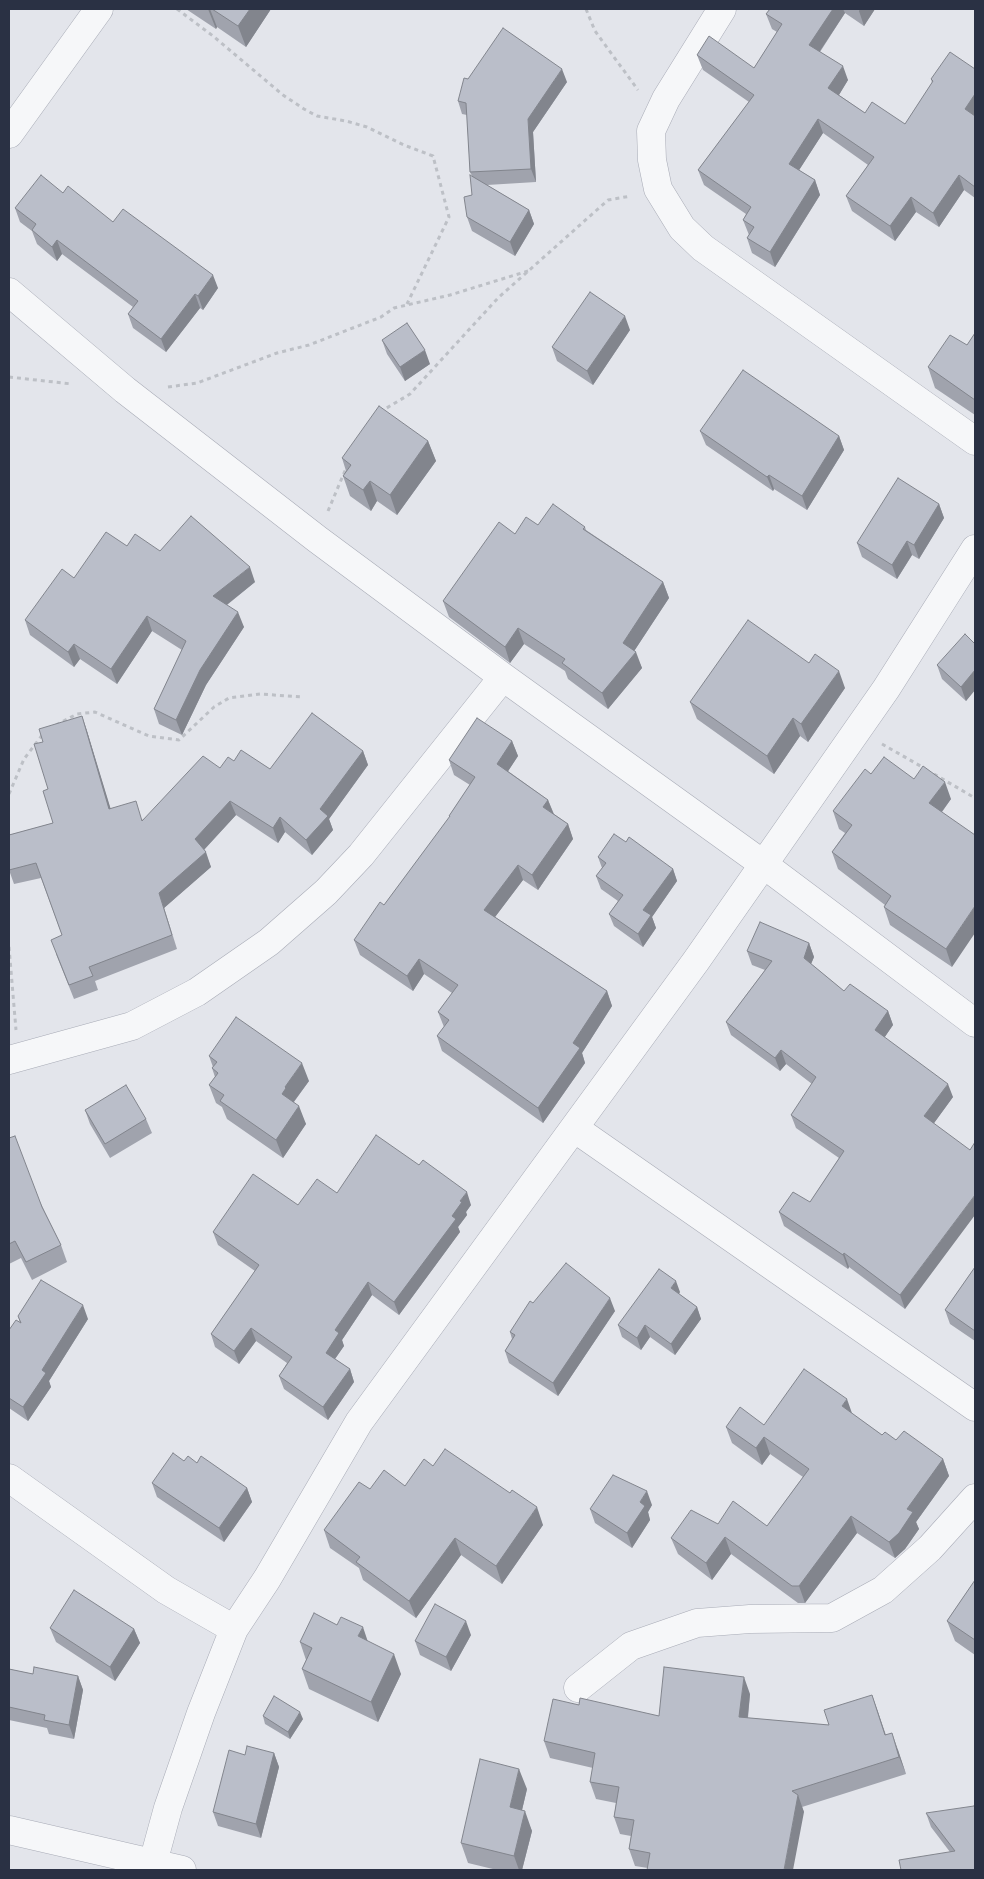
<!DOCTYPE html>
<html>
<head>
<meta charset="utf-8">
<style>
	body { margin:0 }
	#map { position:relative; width:984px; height:1879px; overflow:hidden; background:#e3e5eb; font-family:Arial,sans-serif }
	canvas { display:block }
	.frame { position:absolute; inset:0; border:10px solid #2a3144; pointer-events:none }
</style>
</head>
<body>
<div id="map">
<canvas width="984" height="1879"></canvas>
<div class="frame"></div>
</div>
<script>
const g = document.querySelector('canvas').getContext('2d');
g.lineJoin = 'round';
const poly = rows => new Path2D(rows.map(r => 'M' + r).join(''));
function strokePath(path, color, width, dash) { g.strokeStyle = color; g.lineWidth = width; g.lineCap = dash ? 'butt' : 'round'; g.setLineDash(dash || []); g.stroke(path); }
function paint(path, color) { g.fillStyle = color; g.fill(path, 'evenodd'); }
const path = poly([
	[177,9,213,36,283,95,304,109,317,116,346,121,367,127,404,145,433,156,449,217,407,304],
	[586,9,595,31,638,90],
	[9,377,72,384],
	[168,387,197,383,277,353,309,345,381,317,394,308,450,295,528,271],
	[380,412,410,394,498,298,608,200,631,196],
	[328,511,347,466],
	[56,725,77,714,95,712,149,736,179,740,214,707,229,698,260,694,302,697],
	[882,744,924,768],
	[934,774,975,798],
	[9,794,24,759,43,734],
	[9,947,16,1030]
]);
const minor = poly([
	[722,9,666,99,651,131,652,160,658,189,682,228,703,248,975,441],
	[9,134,99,9],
	[9,292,125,390,317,539,503,677,763,864,975,1023],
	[9,1060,132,1026,197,992,269,942,326,892,361,855,503,677],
	[574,1128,975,1407],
	[9,1478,166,1590,234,1629],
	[578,1688,631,1646,697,1623,750,1619,832,1618,883,1590,930,1548,975,1498],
	[9,1830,182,1870],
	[151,1870,168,1808,201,1713,234,1629,267,1579,359,1422,696,961,886,689,975,549]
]);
const wall = poly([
	[186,9,271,9,246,47,217,27,216,29],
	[770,9,875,9,864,26,845,13,820,52,848,80,839,95,865,113,905,124,932,83,931,79,975,69,975,198,964,190,939,227,916,212,895,241,852,211,846,196,868,165,823,133,799,170,815,180,820,195,775,267,752,253,747,238,749,235,743,220,746,214,704,185,698,170,749,102,703,70,697,55,754,68,777,32,772,29,766,14],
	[468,79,567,82,533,132,536,182,487,185,529,210,534,224,515,256,472,231,467,217,472,195,472,176,470,172,467,115,462,114,458,101],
	[63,193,113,222,218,288,203,310,200,308,166,352,133,328,128,314,133,307,62,254,57,261,37,244,32,231,20,222,15,208],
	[630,330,593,385,557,361,552,347],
	[975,333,975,415,935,388,928,367,967,345],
	[382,340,430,364,405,381,387,354],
	[700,431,839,436,844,450,807,510,774,489,773,491,706,445],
	[428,441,436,461,397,515,377,501,371,511,350,496,343,476,346,471,342,458],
	[939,504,944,518,919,559,912,555,897,579,862,557,857,543],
	[538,525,585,527,586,530,663,582,669,598,634,651,642,668,608,709,568,679,565,671,524,644,510,663,449,617,443,601,515,534],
	[127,546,160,551,255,582,227,605,244,627,206,685,182,735,159,724,154,709,182,650,152,631,117,684,80,659,74,667,30,635,25,620,74,578],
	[975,644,975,690,966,701,942,679,937,665],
	[809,663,845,688,808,742,800,736,774,774,697,719,690,702],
	[82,716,87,731,110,808,142,820,220,768,234,761,270,769,363,751,368,765,329,819,333,830,312,855,285,832,278,843,236,815,204,850,211,867,164,908,177,949,95,981,98,990,74,999,56,954,62,935,41,878,14,884,9,870,9,835,53,823,48,789,43,742],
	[512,741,518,756,508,771,548,800,554,814,568,824,573,839,538,890,523,880,495,917,607,991,612,1006,582,1053,585,1063,543,1123,442,1051,437,1036,444,1027,438,1012,452,993,424,974,413,991,360,955,354,940,384,905,450,817,449,816,470,785,454,775,449,760],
	[871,774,914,779,951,799,942,812,952,967,890,925,884,907,885,905,838,869,832,852,845,833,839,829,833,811],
	[626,842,673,869,677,881,652,917,656,928,643,947,614,926,609,914,618,901,601,889,596,876,602,868,598,857],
	[809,943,814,957,811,964,844,991,888,1011,893,1025,884,1038,953,1097,934,1123,905,1309,849,1267,848,1269,784,1226,779,1212,810,1202,839,1158,796,1128,791,1115,812,1084,786,1064,780,1071,731,1035,726,1022,765,970,752,965,747,951],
	[209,1056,309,1081,294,1102,306,1124,283,1158,227,1119,222,1107,216,1103,209,1085,215,1077,212,1068,213,1067],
	[85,1110,146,1119,152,1133,110,1158,90,1124],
	[9,1138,61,1245,67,1262,32,1280,21,1258,9,1264],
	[337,1193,471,1205,466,1212,467,1215,458,1227,460,1232,399,1315,372,1295,342,1340,344,1346,335,1359,350,1369,354,1382,328,1420,284,1389,279,1376,287,1363,256,1341,239,1364,215,1347,211,1334,255,1271,218,1245,213,1232],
	[975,1267,975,1341,950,1324,945,1310],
	[680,1292,679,1294,697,1307,701,1319,675,1355,650,1337,641,1350,622,1337,618,1325],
	[533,1303,615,1311,558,1396,509,1363,505,1351,512,1339,510,1332],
	[18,1316,88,1319,49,1381,51,1387,28,1421,9,1408,9,1330,20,1323],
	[852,1414,882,1435,896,1440,943,1459,949,1476,916,1522,919,1529,905,1549,895,1558,857,1533,805,1603,798,1603,731,1554,712,1580,678,1554,671,1538,718,1524,767,1526,803,1477,770,1454,762,1465,732,1443,726,1427,764,1425],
	[184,1461,197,1463,247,1488,252,1502,224,1542,157,1497,152,1483],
	[433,1466,543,1525,502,1584,461,1555,416,1618,363,1580,359,1568,330,1548,324,1530,370,1489,405,1486],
	[652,1505,648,1512,650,1520,632,1548,595,1523,590,1509],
	[975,1580,975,1655,955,1641,947,1621],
	[50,1628,134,1629,140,1643,115,1681,56,1642],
	[471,1635,451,1671,420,1655,415,1641],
	[367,1641,401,1674,378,1722,309,1689,302,1669,306,1660,300,1642],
	[9,1669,33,1674,78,1676,83,1690,74,1739,49,1734,47,1728,9,1720],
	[750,1694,748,1718,829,1725,872,1695,886,1735,898,1750,906,1774,802,1807,804,1812,648,1868,635,1866,629,1849,631,1836,620,1834,614,1817,616,1803,596,1799,590,1782,593,1768,550,1758,544,1741,579,1705,659,1716],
	[263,1716,303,1719,290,1739,265,1724],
	[274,1753,279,1767,261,1838,218,1826,213,1812,245,1755],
	[527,1789,522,1810,532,1831,522,1870,497,1870,468,1863,461,1843],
	[926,1813,975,1870,950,1852,931,1827]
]);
const shadedWall = poly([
	[208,9,210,9,217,27,216,29],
	[250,9,271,9,246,47,238,26],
	[833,9,843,9,845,13,814,60,809,45],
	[860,9,875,9,864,26,859,11],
	[843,66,848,80,834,103,828,88],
	[562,69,567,82,533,132,536,182,531,169,528,119],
	[975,94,975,117,965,109],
	[818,119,823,133,794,178,789,164],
	[959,175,964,190,939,227,933,213],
	[815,180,820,195,775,267,770,252],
	[911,197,916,212,895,241,890,226],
	[529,210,534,224,515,256,510,242],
	[57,240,62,254,57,261,52,247],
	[213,275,218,288,203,310,198,296],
	[195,294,200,308,166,352,161,339],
	[625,316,630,330,593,385,587,371],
	[425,350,430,364,405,381,400,367],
	[839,436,844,450,807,510,802,496],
	[428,441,436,461,397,515,390,495],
	[769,475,774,489,773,491,767,477],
	[370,481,377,501,371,511,363,490],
	[939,504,944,518,919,559,914,545],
	[907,541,912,555,897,579,892,565],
	[250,567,255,582,219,611,213,596],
	[663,582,669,598,629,659,623,643],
	[238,612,244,627,206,685,182,735,176,720,200,670],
	[147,616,152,631,117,684,111,669],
	[518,628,524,644,510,663,505,647],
	[74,644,80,659,74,667,68,652],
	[636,652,642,668,608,709,602,693],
	[975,670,975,690,966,701,961,687],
	[839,671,845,688,808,742,801,724],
	[82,716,87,731,115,823,109,809],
	[793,718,800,736,774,774,767,756],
	[512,741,518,756,503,779,497,764],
	[363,751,368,765,329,819,333,830,312,855,306,840,320,809],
	[945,782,951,799,935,821,929,803],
	[548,800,554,815,543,807],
	[230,801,236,815,200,854,195,839],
	[280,817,285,832,278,843,273,828],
	[568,824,573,839,538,890,532,875],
	[206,852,211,867,164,908,177,949,159,893],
	[518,865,523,880,489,925,484,910],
	[673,869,677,881,652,917,656,928,643,947,638,934,643,910],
	[975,906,975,933,952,967,946,949],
	[809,943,814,957,808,971,804,958],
	[419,959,424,974,413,991,407,976],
	[607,991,612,1006,582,1053,585,1063,543,1123,538,1108,573,1043],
	[888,1011,893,1025,880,1044,875,1030],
	[781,1050,786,1064,780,1071,775,1058],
	[302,1063,309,1081,292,1104,282,1094,285,1087],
	[948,1084,953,1097,929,1130,924,1116],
	[299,1106,306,1124,283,1158,276,1140],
	[467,1192,471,1205,466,1212,467,1215,458,1227,460,1232,399,1315,394,1302,452,1216,460,1201],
	[975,1195,975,1215,905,1309,900,1295],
	[844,1253,849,1267,848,1269,843,1255],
	[676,1281,680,1292,675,1300,671,1288],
	[368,1282,372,1295,342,1340,344,1346,330,1366,326,1353,335,1330],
	[610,1298,615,1311,558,1396,553,1383],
	[83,1305,88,1319,49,1381,51,1387,28,1421,23,1407,42,1370],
	[697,1307,701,1319,675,1355,671,1344],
	[645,1325,650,1337,641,1350,637,1338],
	[251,1328,256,1341,239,1364,234,1351],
	[350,1369,354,1382,328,1420,323,1407],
	[847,1399,853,1416,842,1406],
	[764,1437,770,1454,762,1465,756,1448],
	[943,1459,949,1476,916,1522,919,1529,905,1549,895,1558,889,1542,907,1509],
	[247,1488,252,1502,224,1542,219,1528],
	[647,1491,652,1505,648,1512,650,1520,632,1548,627,1533,640,1502],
	[537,1507,543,1525,502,1584,496,1566],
	[851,1516,857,1533,805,1603,799,1586],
	[725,1537,731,1554,712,1580,706,1563],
	[455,1538,461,1555,416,1618,409,1601],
	[466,1621,471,1635,451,1671,446,1657],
	[363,1627,370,1648,358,1636],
	[134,1629,140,1643,115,1681,110,1667],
	[394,1654,401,1674,378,1722,371,1702],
	[78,1676,83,1690,74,1739,69,1725],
	[744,1677,750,1694,746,1734,739,1717],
	[872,1695,878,1712,891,1752,885,1735],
	[300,1712,303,1719,290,1739,288,1732],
	[892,1733,898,1750,906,1774,899,1757],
	[274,1753,279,1767,261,1838,256,1824],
	[519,1769,527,1789,518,1827,510,1807],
	[798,1795,804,1812,793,1870,784,1870],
	[525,1811,532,1831,522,1870,519,1870,514,1856]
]);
const building = poly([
	[212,9,250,9,238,26,212,9],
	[770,9,833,9,809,45,843,66,828,88,865,113,872,102,905,124,933,81,931,79,950,52,975,69,975,94,965,109,975,116,975,187,959,175,933,213,911,197,890,226,846,196,874,157,818,119,789,164,815,180,770,252,747,238,754,227,743,220,751,207,698,170,754,95,697,55,709,36,754,68,782,24,766,14,770,9],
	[503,28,562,69,528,119,531,169,470,172,466,103,458,101,464,78,468,79,503,28],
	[41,175,63,193,68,186,113,222,123,209,213,275,198,296,195,294,161,339,128,314,138,301,57,240,52,247,32,230,36,224,15,208,41,175],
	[470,175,529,210,510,242,467,217,464,197,472,195,470,175],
	[590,292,625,316,587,371,552,347,590,292],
	[407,323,425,350,400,367,382,340,407,323],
	[975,333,975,400,928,367,950,335,967,345,975,333],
	[743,370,839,436,802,496,769,475,767,477,700,431,743,370],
	[379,406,428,441,390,495,370,481,363,490,343,476,351,465,342,458,379,406],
	[898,478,939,504,914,545,907,541,892,565,857,543,898,478],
	[553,504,585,527,583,529,663,582,623,643,636,652,602,693,562,663,565,659,518,628,505,647,443,601,499,522,515,534,526,517,538,525,553,504],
	[191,516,250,567,213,596,238,612,200,670,176,720,154,709,186,641,147,616,111,669,74,644,68,652,25,620,62,569,74,578,106,532,127,546,135,534,160,551,191,516],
	[748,620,809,663,815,654,839,671,801,724,793,718,767,756,690,702,748,620],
	[965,634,975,644,975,670,961,687,937,665,965,634],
	[312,713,363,751,320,809,328,816,306,840,280,817,273,828,230,801,195,839,206,852,159,893,172,935,89,967,93,976,69,985,51,940,62,935,36,863,9,870,9,835,53,823,43,791,48,789,34,744,43,742,39,729,82,716,109,809,136,801,142,821,203,756,220,768,228,757,234,761,241,750,270,769,312,713],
	[477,718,512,741,497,764,548,800,543,807,568,824,532,875,518,865,484,910,607,991,573,1043,580,1048,538,1108,437,1036,449,1020,438,1012,458,985,419,959,407,976,354,940,380,902,384,905,450,816,449,816,475,777,449,760,477,718],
	[884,757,914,779,923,766,945,782,929,803,975,835,975,906,946,949,884,907,891,896,832,852,852,825,833,811,865,769,871,774,884,757],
	[614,834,626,842,629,837,673,869,643,910,651,915,638,934,609,914,623,895,596,876,606,863,598,857,614,834],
	[760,922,809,943,804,958,844,991,850,984,888,1011,875,1030,948,1084,924,1116,970,1150,975,1142,975,1195,900,1295,844,1253,843,1255,779,1212,793,1192,810,1202,844,1151,791,1115,816,1077,781,1050,775,1058,726,1022,772,961,747,951,760,922],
	[236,1017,302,1063,285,1087,286,1088,282,1094,299,1106,276,1140,220,1101,224,1095,209,1085,218,1073,212,1068,217,1062,209,1056,236,1017],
	[126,1085,146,1119,105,1144,85,1110,126,1085],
	[376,1135,419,1165,423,1160,467,1192,460,1201,462,1202,452,1216,456,1219,394,1302,368,1282,335,1330,339,1333,326,1353,350,1369,323,1407,279,1376,292,1357,251,1328,234,1351,211,1334,259,1265,213,1232,253,1174,298,1205,317,1179,337,1193,376,1135],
	[15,1136,42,1207,61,1245,26,1262,15,1241,9,1244,9,1138,15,1136],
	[566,1263,610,1298,553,1383,505,1351,515,1335,510,1332,530,1301,533,1303,566,1263],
	[975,1267,975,1331,945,1310,975,1267],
	[659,1269,676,1281,671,1288,697,1307,671,1344,645,1325,637,1338,618,1325,659,1269],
	[41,1280,83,1305,42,1370,46,1373,23,1407,9,1398,9,1330,16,1320,21,1323,18,1316,41,1280],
	[804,1369,847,1399,842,1406,882,1435,885,1432,896,1440,904,1431,943,1459,907,1509,913,1512,899,1533,889,1542,851,1516,799,1586,792,1586,725,1537,706,1563,671,1538,691,1510,718,1524,733,1501,767,1526,809,1469,764,1437,756,1448,726,1427,740,1407,764,1425,804,1369],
	[445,1449,510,1493,512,1490,537,1507,496,1566,455,1538,409,1601,356,1562,360,1557,324,1530,359,1482,370,1489,384,1470,405,1486,424,1459,433,1466,445,1449],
	[173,1453,184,1461,188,1456,197,1463,201,1456,247,1488,219,1528,152,1483,173,1453],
	[613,1475,647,1491,640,1502,645,1506,627,1533,590,1509,613,1475],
	[975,1580,975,1640,947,1621,975,1580],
	[74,1590,134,1629,110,1667,50,1628,74,1590],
	[435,1604,466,1621,446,1657,415,1641,435,1604],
	[314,1613,337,1625,341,1617,363,1627,358,1636,394,1654,371,1702,302,1669,312,1648,300,1642,314,1613],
	[34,1667,78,1676,69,1725,44,1720,45,1715,9,1707,9,1669,33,1674,34,1667],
	[664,1667,744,1677,739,1717,829,1725,824,1710,872,1695,885,1735,892,1733,899,1757,792,1791,798,1795,784,1870,647,1870,650,1853,629,1849,634,1820,614,1817,619,1787,590,1782,595,1753,544,1741,553,1699,579,1705,580,1698,659,1716,664,1667],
	[274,1696,300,1712,288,1732,263,1716,274,1696],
	[247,1746,274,1753,256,1824,213,1812,229,1750,245,1755,247,1746],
	[480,1759,519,1769,510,1807,525,1811,514,1856,461,1843,480,1759],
	[974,1806,975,1807,975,1870,901,1870,899,1860,955,1851,926,1813,974,1806]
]);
strokePath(minor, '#a8abb6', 29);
strokePath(path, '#bdc0c6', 3, [4, 4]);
strokePath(minor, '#f6f7f9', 28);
paint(wall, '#a0a3ad');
paint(shadedWall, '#82858d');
paint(building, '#babec9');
strokePath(building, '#82858d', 1);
</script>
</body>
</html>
